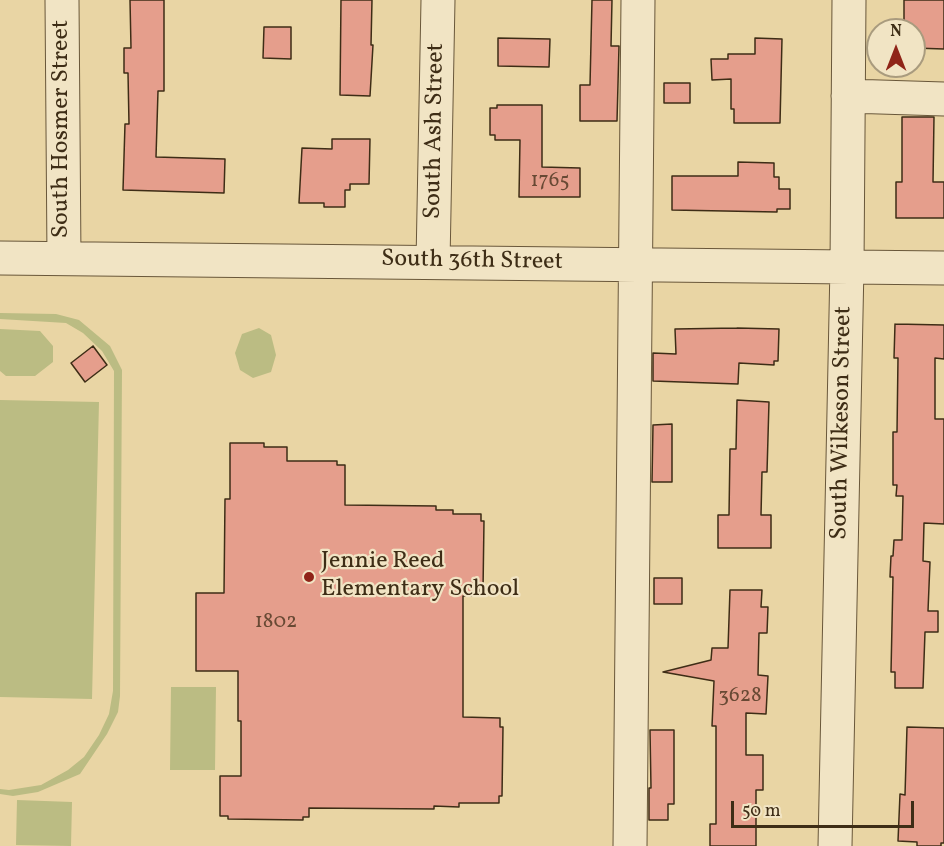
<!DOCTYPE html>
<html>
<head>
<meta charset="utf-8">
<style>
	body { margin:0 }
	#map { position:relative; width:944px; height:846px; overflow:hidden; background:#e9d5a4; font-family:Vollkorn,serif }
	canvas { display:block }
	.north { position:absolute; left:866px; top:18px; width:60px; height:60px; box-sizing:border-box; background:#f1e4c4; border:2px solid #a99b7e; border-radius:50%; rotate:0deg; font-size:16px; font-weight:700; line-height:24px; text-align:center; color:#3e2d16 }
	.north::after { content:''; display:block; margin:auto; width:21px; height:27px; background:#8f2418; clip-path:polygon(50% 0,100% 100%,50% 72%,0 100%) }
	.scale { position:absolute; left:731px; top:801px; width:183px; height:27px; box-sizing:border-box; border:3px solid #3e2d16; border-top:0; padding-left:8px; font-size:18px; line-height:21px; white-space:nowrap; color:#3e2d16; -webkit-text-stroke:4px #f1e4c4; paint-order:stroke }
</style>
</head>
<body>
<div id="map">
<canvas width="944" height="846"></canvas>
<div class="north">N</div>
<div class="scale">50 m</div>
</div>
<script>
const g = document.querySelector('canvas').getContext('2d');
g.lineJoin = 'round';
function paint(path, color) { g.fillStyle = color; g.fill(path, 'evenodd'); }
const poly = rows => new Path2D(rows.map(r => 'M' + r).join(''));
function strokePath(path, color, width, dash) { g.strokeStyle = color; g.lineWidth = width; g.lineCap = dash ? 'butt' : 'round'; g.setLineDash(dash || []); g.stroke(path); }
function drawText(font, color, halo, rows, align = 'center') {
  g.font = font + ' Vollkorn,serif'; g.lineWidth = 4.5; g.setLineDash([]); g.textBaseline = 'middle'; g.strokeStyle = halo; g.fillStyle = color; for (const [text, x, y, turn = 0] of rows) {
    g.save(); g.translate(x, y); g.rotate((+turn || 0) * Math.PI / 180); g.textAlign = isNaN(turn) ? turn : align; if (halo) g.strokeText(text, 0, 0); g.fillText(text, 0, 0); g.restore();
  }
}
const green = poly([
	[0,313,56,314,79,320,110,346,122,370,120,696,118,712,107,734,80,774,38,792,13,796,0,794,0,789,9,790,41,785,68,770,84,757,99,735,109,714,113,691,114,371,102,351,83,333,66,323,0,319],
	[259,328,271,335,276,355,271,372,253,378,240,370,235,353,242,334],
	[0,329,40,331,53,346,53,362,35,376,6,376,0,371],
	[0,400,99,402,92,699,0,697],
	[171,687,216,687,215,770,170,770],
	[17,800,72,802,71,846,16,845]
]);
const building = poly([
	[130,0,164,0,164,91,158,91,156,157,225,159,224,193,123,190,125,124,129,124,128,73,124,73,124,48,131,48,130,0],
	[341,0,372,0,371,45,373,45,370,96,340,95,341,0],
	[592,0,612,0,611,46,619,46,617,121,580,121,580,85,590,85,592,0],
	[904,0,944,0,944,49,914,48,914,30,904,30,904,0],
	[264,27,291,27,291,59,263,58,264,27],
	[498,38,550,39,549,67,498,66,498,38],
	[755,38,782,39,780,123,734,123,734,109,731,109,731,79,712,80,711,59,728,59,728,54,755,54,755,38],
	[664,83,690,83,690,103,664,103,664,83],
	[497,105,542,105,542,167,580,168,580,197,519,197,520,140,495,140,495,135,490,135,490,108,497,108,497,105],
	[902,117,934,117,933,182,944,182,944,218,896,218,896,182,902,182,902,117],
	[332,139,370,139,369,184,350,184,350,190,345,190,345,207,324,207,324,203,299,203,302,148,332,149,332,139],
	[738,162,774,163,774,177,779,177,779,189,790,189,790,209,777,209,777,212,672,210,672,176,738,176,738,162],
	[895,324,944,325,944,359,935,358,935,419,944,419,944,524,924,523,923,561,930,562,928,611,938,611,938,632,925,632,923,688,895,688,895,672,891,672,893,577,890,577,891,556,893,556,894,540,902,540,903,496,896,496,897,485,893,485,893,432,897,432,898,358,894,358,895,324],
	[737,328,779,329,778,361,774,361,774,365,739,363,738,384,653,381,653,353,676,354,675,329,737,328],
	[93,346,107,365,85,382,71,363,93,346],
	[737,400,769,402,767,472,762,472,761,515,771,515,771,548,718,548,718,515,729,515,730,449,736,449,737,400],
	[672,424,672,482,652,482,653,425,672,424],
	[230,443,264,443,264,447,287,447,287,461,337,461,337,465,345,465,345,505,436,506,436,510,453,510,453,514,481,514,481,521,484,521,483,590,479,590,479,596,463,596,463,717,500,718,500,727,503,727,502,796,499,796,499,803,459,803,459,807,434,806,434,809,309,808,309,817,303,817,303,820,228,819,228,816,220,816,220,776,241,776,241,721,238,721,238,671,196,671,196,593,224,593,225,499,230,499,230,443],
	[654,578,682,578,682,604,654,604,654,578],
	[730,590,762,590,761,607,768,607,767,633,759,633,758,675,768,676,766,714,746,713,746,755,763,755,763,790,756,790,756,846,710,846,710,824,716,824,716,726,712,726,714,681,663,672,711,660,712,648,728,648,730,590],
	[907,727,944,728,944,843,941,843,941,846,917,846,917,842,898,841,900,794,905,795,907,727],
	[650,730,674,730,674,804,668,804,668,820,649,820,649,788,651,788,650,730]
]);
const minor = poly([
	[62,0,64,258],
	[848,96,944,99],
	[0,258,944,268],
	[433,262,438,0],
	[630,846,638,0],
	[835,846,847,266,849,0]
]);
const markers = [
	[309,577,6,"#8f2418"]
];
const numberNames = [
	["1765",550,182],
	["1802",276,623],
	["3628",740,697]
];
const streetNames = [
	["South Hosmer Street",63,129,-90],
	["South Ash Street",436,131,-89],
	["South 36th Street",472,262,1],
	["South Wilkeson Street",843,423,-89]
];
const poiNames = [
	["Jennie Reed",321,563],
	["Elementary School",321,591]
];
paint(green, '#bbbc83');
paint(building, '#e59e8c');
strokePath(building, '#3e2d16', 1.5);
strokePath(minor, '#69573a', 35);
strokePath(minor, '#f1e4c4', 33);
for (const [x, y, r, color] of markers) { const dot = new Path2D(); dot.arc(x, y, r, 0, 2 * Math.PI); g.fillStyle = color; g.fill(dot); strokePath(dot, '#f1e4c4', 2); }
drawText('21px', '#684934', null, numberNames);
drawText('24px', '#3e2d16', '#f1e4c4', streetNames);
drawText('24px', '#3e2d16', '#f1e4c4', poiNames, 'left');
</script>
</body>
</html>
